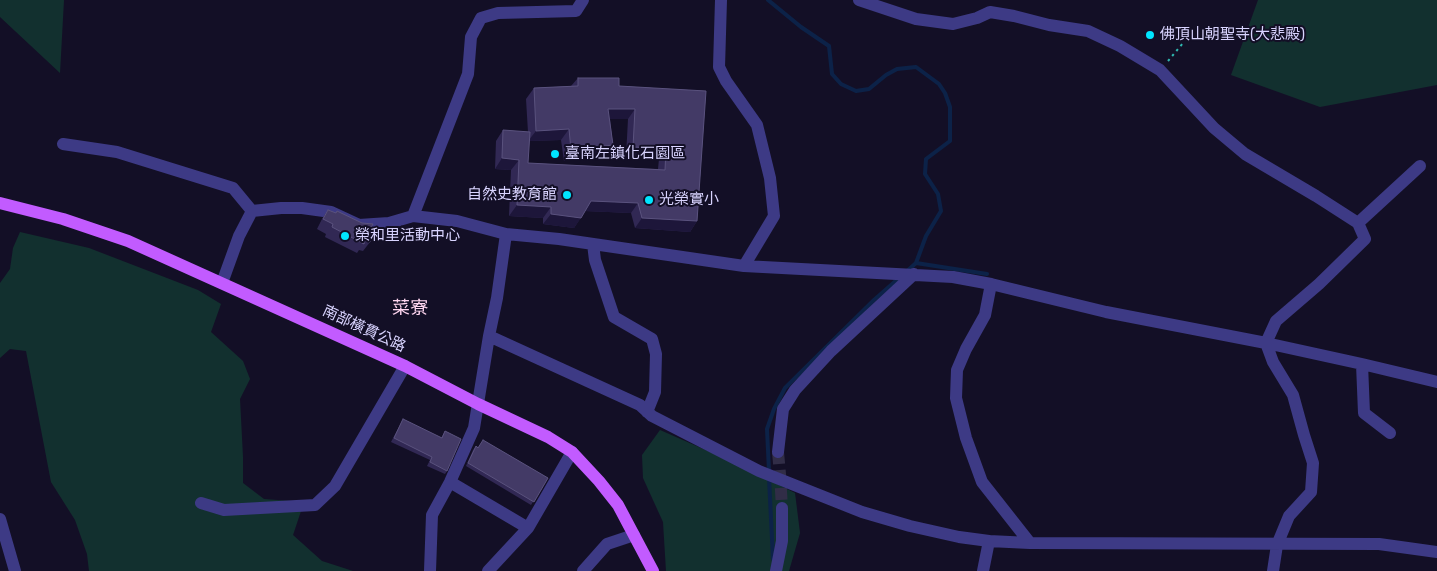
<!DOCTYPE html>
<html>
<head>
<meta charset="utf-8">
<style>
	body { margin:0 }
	canvas { display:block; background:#130f26 }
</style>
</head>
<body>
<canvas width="1437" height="571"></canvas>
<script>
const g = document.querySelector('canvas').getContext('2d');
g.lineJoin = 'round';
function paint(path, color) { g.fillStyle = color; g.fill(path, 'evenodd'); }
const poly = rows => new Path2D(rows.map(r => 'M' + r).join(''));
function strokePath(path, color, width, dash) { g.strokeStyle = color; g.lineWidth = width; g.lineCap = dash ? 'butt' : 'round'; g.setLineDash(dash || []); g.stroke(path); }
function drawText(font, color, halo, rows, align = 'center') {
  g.font = font + ' Rubik,"Noto Sans TC",sans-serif'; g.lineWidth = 4; g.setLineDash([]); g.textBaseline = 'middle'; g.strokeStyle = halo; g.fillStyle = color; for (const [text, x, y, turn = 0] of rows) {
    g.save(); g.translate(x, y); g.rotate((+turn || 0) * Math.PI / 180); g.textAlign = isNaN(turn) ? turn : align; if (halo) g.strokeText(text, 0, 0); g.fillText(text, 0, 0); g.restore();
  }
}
const green = poly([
	[0,0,64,0,60,73,0,17],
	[1258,0,1437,0,1437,85,1320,107,1231,75],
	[20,232,89,248,198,290,221,304,211,332,243,361,250,379,240,399,243,457,243,483,264,499,304,502,293,535,322,561,353,571,89,571,87,554,75,520,51,482,26,351,10,349,0,358,0,283,10,269,13,248],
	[660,430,733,462,795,493,800,533,789,571,666,571,663,522,643,478,642,455]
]);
const stream = poly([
	[768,0,801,27,829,46,832,74,841,84,856,91,869,89,886,75,897,69,916,67,939,84,945,93,950,107,950,141,926,159,925,174,938,194,941,211,926,236,916,263,906,272],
	[916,263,987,274],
	[769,471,767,429,774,409,785,388,874,300,899,278],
	[769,478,773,559]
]);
const minorTunnel = poly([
	[778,452,780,474,782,508]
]);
const path = poly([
	[1168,61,1183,43]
]);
const minor = poly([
	[721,0,719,67,726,81,757,125,770,178,774,216,744,266],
	[859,0,916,19,953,24,977,18,990,12,1014,16,1049,25,1088,31,1120,46,1160,70,1214,128,1245,154,1316,196,1358,223,1365,239,1319,284,1276,321,1266,343,1273,362,1293,395,1304,435,1313,463,1311,492,1289,516,1277,545,1273,571],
	[63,144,117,152,233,188,252,211],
	[413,216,468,74,471,37,481,18,498,13,576,11,583,0],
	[1358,223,1420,166],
	[593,244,595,260,614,317,652,339,656,354,655,392,647,412],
	[222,283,239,236,252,211,281,208,302,208,331,212,359,225,389,223,413,216,457,221,506,234,559,239,744,266,953,277,991,284,1106,312,1266,343,1362,364,1437,382],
	[991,284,985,315,966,349,957,370,956,398,966,438,982,482,1030,543],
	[489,336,640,405,652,416,759,471,862,512,910,526,959,537,989,541,1030,543,1379,544,1437,552],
	[1362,364,1364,413,1390,433],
	[778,452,783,409,795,390,831,351,914,274],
	[450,482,528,528],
	[201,503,224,510,315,505,335,486,405,366],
	[0,519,15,571],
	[430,571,432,515,450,482,474,428,489,336,497,298,506,234],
	[488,571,528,528,572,452],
	[583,571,607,544,634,535],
	[776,571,782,541,782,508],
	[983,571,989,541]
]);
const major = poly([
	[0,203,63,219,128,241,405,366,478,404,548,437,572,452,599,481,618,505,653,571]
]);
const wall = poly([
	[578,78,619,86,706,91,697,221,690,232,635,228,631,213,585,211,574,228,543,224,543,218,509,216,511,170,495,169,496,141,503,130,528,132,526,99,534,88,571,86],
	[610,119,628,119,626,157,659,159,658,169,528,163,529,141,561,140,564,161,605,156,613,145],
	[328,210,369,231,370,242,363,251,359,250,357,253,325,237,326,234,317,229,322,219],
	[403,419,441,438,445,431,447,471,445,474,427,466,430,460,391,442],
	[476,446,548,478,531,505,466,466,473,450]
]);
const shadedWall = poly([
	[608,109,635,109,628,119,601,119],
	[569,129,561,140,528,141,536,131],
	[613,145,605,156,564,161,571,150],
	[633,147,666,149,659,159,626,157],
	[502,158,519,160,511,170,495,169],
	[591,201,638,203,631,213,584,211],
	[517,205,551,207,543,218,509,216],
	[551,214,581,218,574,228,543,224],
	[642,218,697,221,690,232,635,228]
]);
const building = poly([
	[578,78,619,78,619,86,706,91,697,221,642,218,638,203,591,201,581,218,551,214,551,207,517,205,519,160,502,158,503,130,530,132,528,163,665,170,666,149,633,147,635,109,608,109,613,145,571,150,569,129,536,131,534,88,578,86,578,78],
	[328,210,336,213,337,211,362,223,373,224,369,231,373,234,370,242,365,240,364,244,332,227,333,224,323,219,328,210],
	[403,419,442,438,445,431,461,439,447,471,430,462,432,457,394,438,403,419],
	[483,440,548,478,534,502,468,463,476,446,478,448,483,440]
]);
const markers = [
	[1150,35,5,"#00e5ff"],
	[555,154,5,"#00e5ff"],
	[567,195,5,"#00e5ff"],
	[649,200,5,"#00e5ff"],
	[345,236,5,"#00e5ff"]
];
const poiNames = [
	["佛頂山朝聖寺(大悲殿)",1160,35],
	["臺南左鎮化石園區",565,154],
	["自然史教育館",557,195,"right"],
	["光榮實小",659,200],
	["榮和里活動中心",355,236]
];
const streetNames = [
	["南部橫貫公路",364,329,25]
];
const quarterNames = [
	["菜寮",410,309]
];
paint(green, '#12302f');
strokePath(stream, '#0c2248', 4);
strokePath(minorTunnel, '#312d47', 12, [12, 6]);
strokePath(path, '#2fb8b0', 2, [2.5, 4]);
strokePath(minor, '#3d3a85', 12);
strokePath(major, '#c25bff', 12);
paint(wall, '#312854');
paint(shadedWall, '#1d163a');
paint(building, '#433a66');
strokePath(building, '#5a527e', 1);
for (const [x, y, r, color] of markers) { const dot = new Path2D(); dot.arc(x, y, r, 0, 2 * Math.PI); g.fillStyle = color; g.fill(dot); strokePath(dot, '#130f26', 2); }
drawText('15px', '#d9d4ff', '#130f26', poiNames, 'left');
drawText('15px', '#d9d4ff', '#130f26', streetNames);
drawText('18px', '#ffd6f0', '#130f26', quarterNames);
</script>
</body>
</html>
